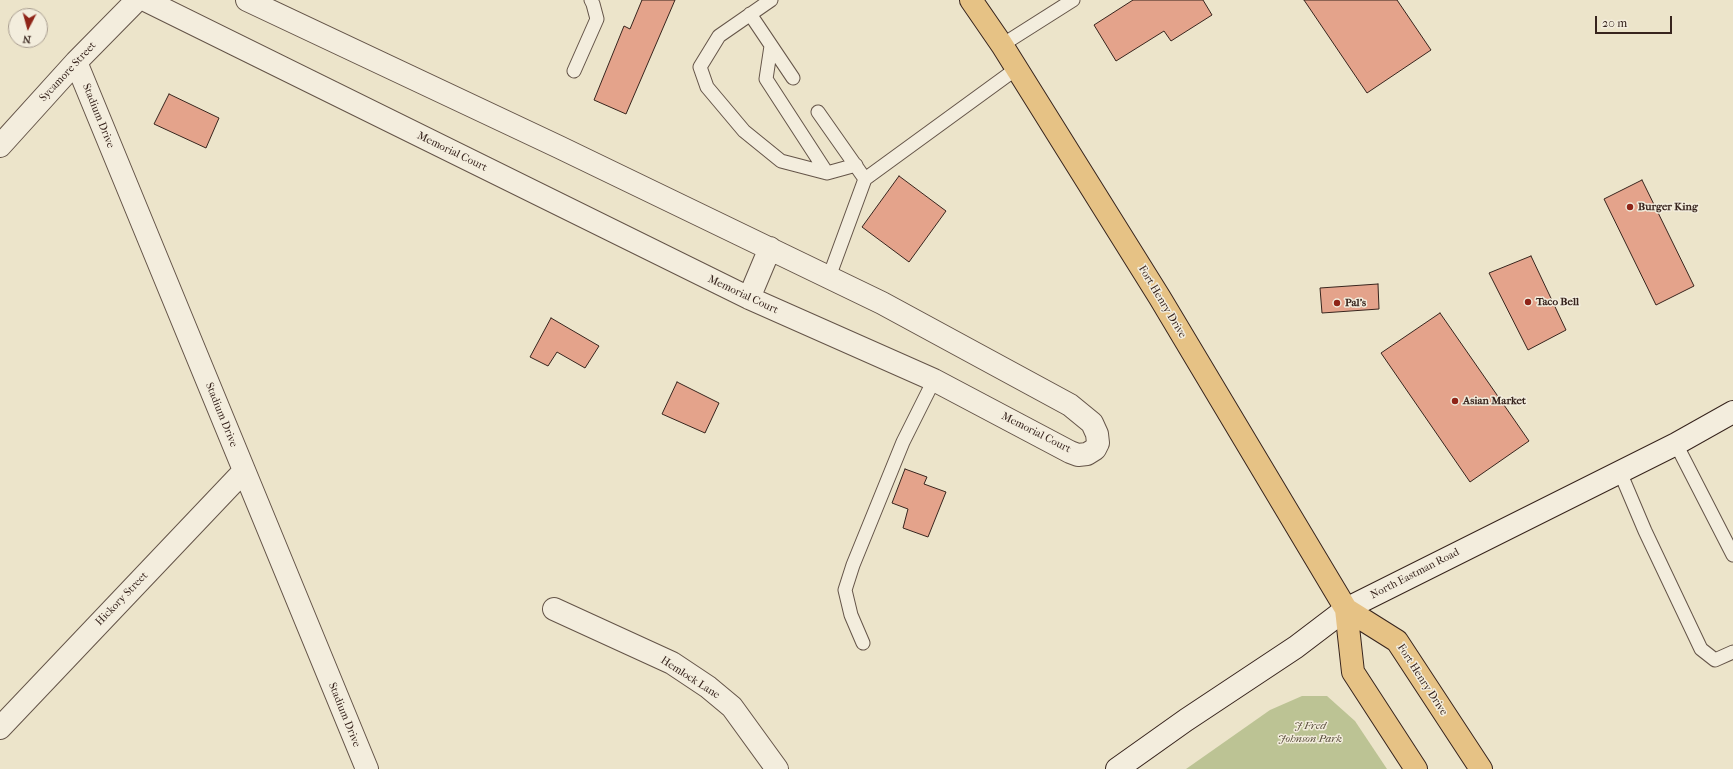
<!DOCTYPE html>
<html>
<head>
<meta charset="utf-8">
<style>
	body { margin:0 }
	#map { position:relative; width:1733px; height:769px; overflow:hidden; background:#ece4ca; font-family:"IM FELL French Canon",serif }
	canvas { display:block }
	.north { position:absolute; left:8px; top:8px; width:40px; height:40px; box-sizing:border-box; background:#f3eddd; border:1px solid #a89d90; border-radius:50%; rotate:186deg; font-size:11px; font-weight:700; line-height:16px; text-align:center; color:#37241d }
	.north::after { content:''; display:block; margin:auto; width:14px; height:18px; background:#8f2418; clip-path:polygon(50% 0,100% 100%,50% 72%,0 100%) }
	.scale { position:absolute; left:1595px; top:16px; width:77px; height:18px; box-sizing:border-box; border:2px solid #37241d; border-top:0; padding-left:5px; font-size:12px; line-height:14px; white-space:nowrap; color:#37241d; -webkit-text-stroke:3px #f3eddd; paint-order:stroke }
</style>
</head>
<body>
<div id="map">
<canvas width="1733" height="769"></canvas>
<div class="north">N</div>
<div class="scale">20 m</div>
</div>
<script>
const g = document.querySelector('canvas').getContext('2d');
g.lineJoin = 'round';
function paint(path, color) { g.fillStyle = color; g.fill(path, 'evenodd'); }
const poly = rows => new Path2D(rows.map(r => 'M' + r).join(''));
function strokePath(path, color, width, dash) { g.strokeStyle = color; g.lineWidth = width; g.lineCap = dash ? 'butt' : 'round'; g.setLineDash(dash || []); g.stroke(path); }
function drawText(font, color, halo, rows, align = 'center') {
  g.font = font + ' "IM FELL French Canon",serif'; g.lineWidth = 3; g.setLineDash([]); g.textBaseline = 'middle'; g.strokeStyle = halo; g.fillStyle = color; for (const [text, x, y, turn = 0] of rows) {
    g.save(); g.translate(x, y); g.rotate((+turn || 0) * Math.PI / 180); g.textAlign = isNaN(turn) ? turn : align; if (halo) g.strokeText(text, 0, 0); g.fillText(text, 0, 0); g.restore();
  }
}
const green = poly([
	[1302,696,1327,696,1355,721,1387,769,1186,769,1270,710]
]);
const building = poly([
	[642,0,675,0,626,114,594,100,624,26,630,29,642,0],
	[1133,0,1203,0,1212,15,1171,41,1164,31,1116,61,1094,25,1133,0],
	[1304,0,1397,0,1431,50,1367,93,1304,0],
	[169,94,219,118,206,148,154,124,169,94],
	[899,176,946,211,909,262,862,227,899,176],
	[1642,180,1694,286,1656,305,1604,199,1642,180],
	[1531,256,1566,330,1528,350,1489,273,1531,256],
	[1378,284,1379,309,1322,313,1320,288,1378,284],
	[1440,313,1529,441,1470,482,1381,353,1440,313],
	[551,318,599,346,585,368,557,352,548,366,530,357,551,318],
	[677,382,719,403,705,433,662,414,677,382],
	[905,469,927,477,924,484,946,492,928,537,903,528,908,509,892,503,905,469]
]);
const lane = poly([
	[771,0,719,36,700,67,707,87,744,131,781,161,827,173],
	[750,14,793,78],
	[1002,45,1073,0],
	[771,46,766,79,827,173,856,165],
	[574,71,597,19,593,4,591,0],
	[818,112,865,179,1016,69],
	[829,277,865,179],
	[1676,444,1733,555],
	[1620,472,1645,531,1701,649,1715,660,1733,652],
	[863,643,851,615,845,590,853,565,903,442,934,380]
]);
const street = poly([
	[145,0,749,298,934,380,1070,452,1078,455,1087,454,1095,449,1098,443,1097,434,1092,423,1070,405,882,303,559,147,247,0],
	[76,62,367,769],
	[0,146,76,62,137,0],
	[749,298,770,248],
	[554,609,672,663,708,687,732,707,777,769],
	[0,728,244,471]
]);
const secondary = poly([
	[1117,769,1186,720,1296,647,1346,609,1676,444,1733,412]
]);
const primary = poly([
	[971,0,1002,45,1160,298,1346,609,1353,672,1416,769],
	[1346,609,1397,641,1481,769]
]);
const markers = [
	[1630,207,4,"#8f2418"],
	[1528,302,4,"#8f2418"],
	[1337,303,4,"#8f2418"],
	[1455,401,4,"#8f2418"]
];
const streetNames = [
	["Sycamore Street",68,72,-47],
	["Stadium Drive",98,116,68],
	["Memorial Court",452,152,26],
	["Memorial Court",743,295,25],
	["Fort Henry Drive",1162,302,59],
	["Stadium Drive",221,415,68],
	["Memorial Court",1036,433,27],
	["North Eastman Road",1415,574,-27],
	["Hickory Street",122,599,-46],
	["Hemlock Lane",690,678,33],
	["Fort Henry Drive",1422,680,57],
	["Stadium Drive",344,715,68]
];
const poiNames = [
	["Burger King",1638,207],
	["Taco Bell",1536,302],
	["Pal's",1345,303],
	["Asian Market",1463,401]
];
const parkNames = [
	["J Fred",1310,726],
	["Johnson Park",1310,739]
];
paint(green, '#bcc394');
paint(building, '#e4a38b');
strokePath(building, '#37241d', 1);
strokePath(lane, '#645448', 15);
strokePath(street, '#645448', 24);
strokePath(secondary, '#37241d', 24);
strokePath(primary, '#37241d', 24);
strokePath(lane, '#f3eddd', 13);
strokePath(street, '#f3eddd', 22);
strokePath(secondary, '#f3eddd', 22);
strokePath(primary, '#e6c285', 22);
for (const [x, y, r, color] of markers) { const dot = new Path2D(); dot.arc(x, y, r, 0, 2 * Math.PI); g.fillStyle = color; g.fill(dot); strokePath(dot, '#f3eddd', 1.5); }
drawText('11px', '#37241d', '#f3eddd', streetNames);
drawText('bold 11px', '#37241d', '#f3eddd', poiNames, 'left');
drawText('italic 11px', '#584c3b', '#f3eddd', parkNames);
</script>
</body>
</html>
